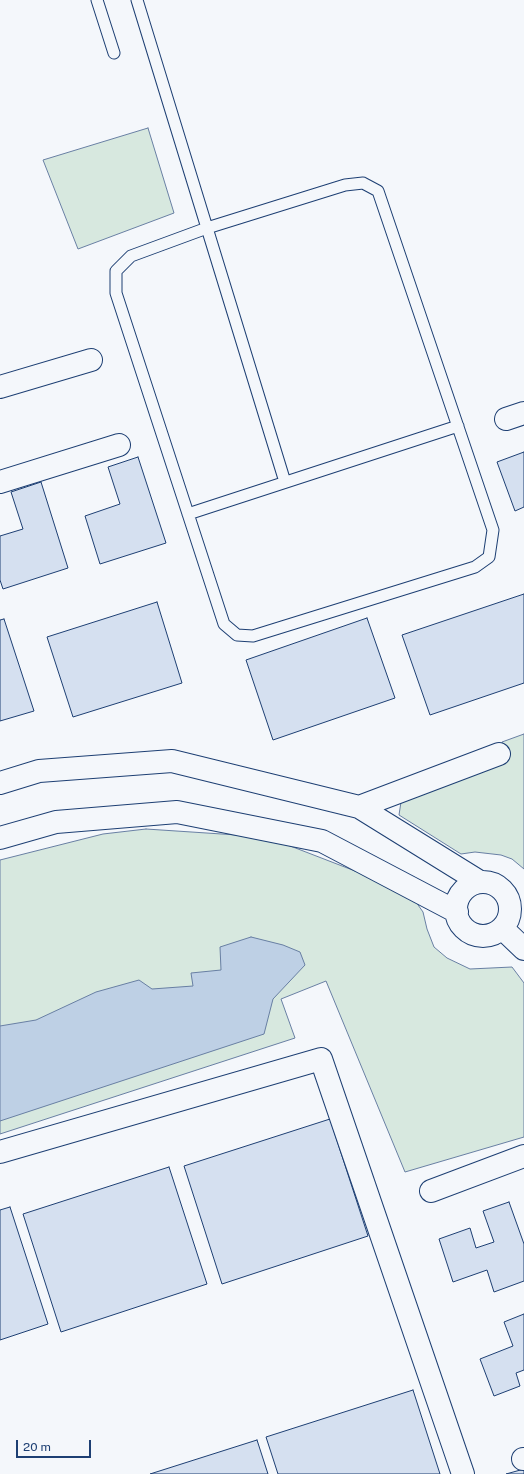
<!DOCTYPE html>
<html>
<head>
<meta charset="utf-8">
<style>
	body { margin:0 }
	#map { position:relative; width:524px; height:1474px; overflow:hidden; background:#f4f7fb; font-family:"Public Sans",sans-serif }
	canvas { display:block }
	.scale { position:absolute; left:16px; top:1440px; width:75px; height:18px; box-sizing:border-box; border:2px solid #1d3f73; border-top:0; padding-left:5px; font-size:12px; line-height:14px; white-space:nowrap; color:#1d3f73; -webkit-text-stroke:3px #f4f7fb; paint-order:stroke }
</style>
</head>
<body>
<div id="map">
<canvas width="524" height="1474"></canvas>
<div class="scale">20 m</div>
</div>
<script>
const g = document.querySelector('canvas').getContext('2d');
g.lineJoin = 'round';
function paint(path, color) { g.fillStyle = color; g.fill(path, 'evenodd'); }
const poly = rows => new Path2D(rows.map(r => 'M' + r).join(''));
function strokePath(path, color, width, dash) { g.strokeStyle = color; g.lineWidth = width; g.lineCap = dash ? 'butt' : 'round'; g.setLineDash(dash || []); g.stroke(path); }
const green = poly([
	[148,128,174,213,78,249,43,160,148,128],
	[524,734,524,869,512,859,501,855,475,852,461,854,399,815,401,802,506,763,502,742,524,734],
	[146,829,267,837,368,876,416,902,423,912,427,929,434,947,447,958,470,969,512,967,524,983,524,1137,405,1172,326,981,281,999,295,1038,0,1134,0,860,103,834,146,829]
]);
const water = poly([
	[251,937,283,945,300,952,305,965,273,999,264,1034,0,1121,0,1026,36,1020,96,992,139,980,152,989,193,986,191,973,221,970,220,947,251,937]
]);
const building = poly([
	[524,452,524,507,515,511,497,462,524,452],
	[138,457,166,543,100,564,85,516,120,504,108,467,138,457],
	[41,482,68,568,3,589,0,580,0,536,23,529,11,492,41,482],
	[524,594,524,683,430,715,402,635,524,594],
	[157,602,182,683,73,717,47,637,157,602],
	[367,618,395,698,273,740,246,660,367,618],
	[4,619,34,711,0,721,0,620,4,619],
	[330,1119,368,1236,222,1284,184,1166,330,1119],
	[169,1167,207,1284,61,1332,23,1214,169,1167],
	[509,1202,524,1244,524,1281,494,1292,487,1270,453,1282,439,1239,470,1228,476,1248,494,1242,483,1211,509,1202],
	[10,1207,48,1324,0,1340,0,1210,10,1207],
	[524,1314,524,1370,516,1373,520,1386,494,1396,480,1359,513,1346,504,1322,524,1314],
	[413,1390,440,1474,278,1474,266,1437,413,1390],
	[257,1440,268,1474,150,1474,257,1440],
	[524,1469,524,1474,506,1474,524,1469]
]);
const lane = poly([
	[97,0,114,53],
	[137,0,285,482],
	[363,183,378,191,493,530,489,557,475,567,253,636,237,635,224,624,116,293,116,271,131,256,207,228,345,185,363,183],
	[188,514,458,426]
]);
const street = poly([
	[0,387,91,360],
	[506,419,524,413],
	[0,482,119,445],
	[0,783,39,771,172,761,359,807,480,882],
	[359,807,499,754],
	[0,838,56,822,177,812,322,841,457,912],
	'456 909a27 27 0 1 1 54 0a27 27 0 1 1-54 0Z',
	[502,928,524,949],
	[0,1152,321,1059,463,1474],
	[431,1191,524,1156],
	[523,1459,524,1459]
]);
paint(green, '#d7e8df');
strokePath(green, '#687fa3', 1);
paint(water, '#bed0e5');
strokePath(water, '#687fa3', 1);
paint(building, '#d5e0f0');
strokePath(building, '#1d3f73', 1);
strokePath(lane, '#1d3f73', 13);
strokePath(street, '#1d3f73', 24);
strokePath(lane, '#f4f7fb', 11);
strokePath(street, '#f4f7fb', 22);
</script>
</body>
</html>
